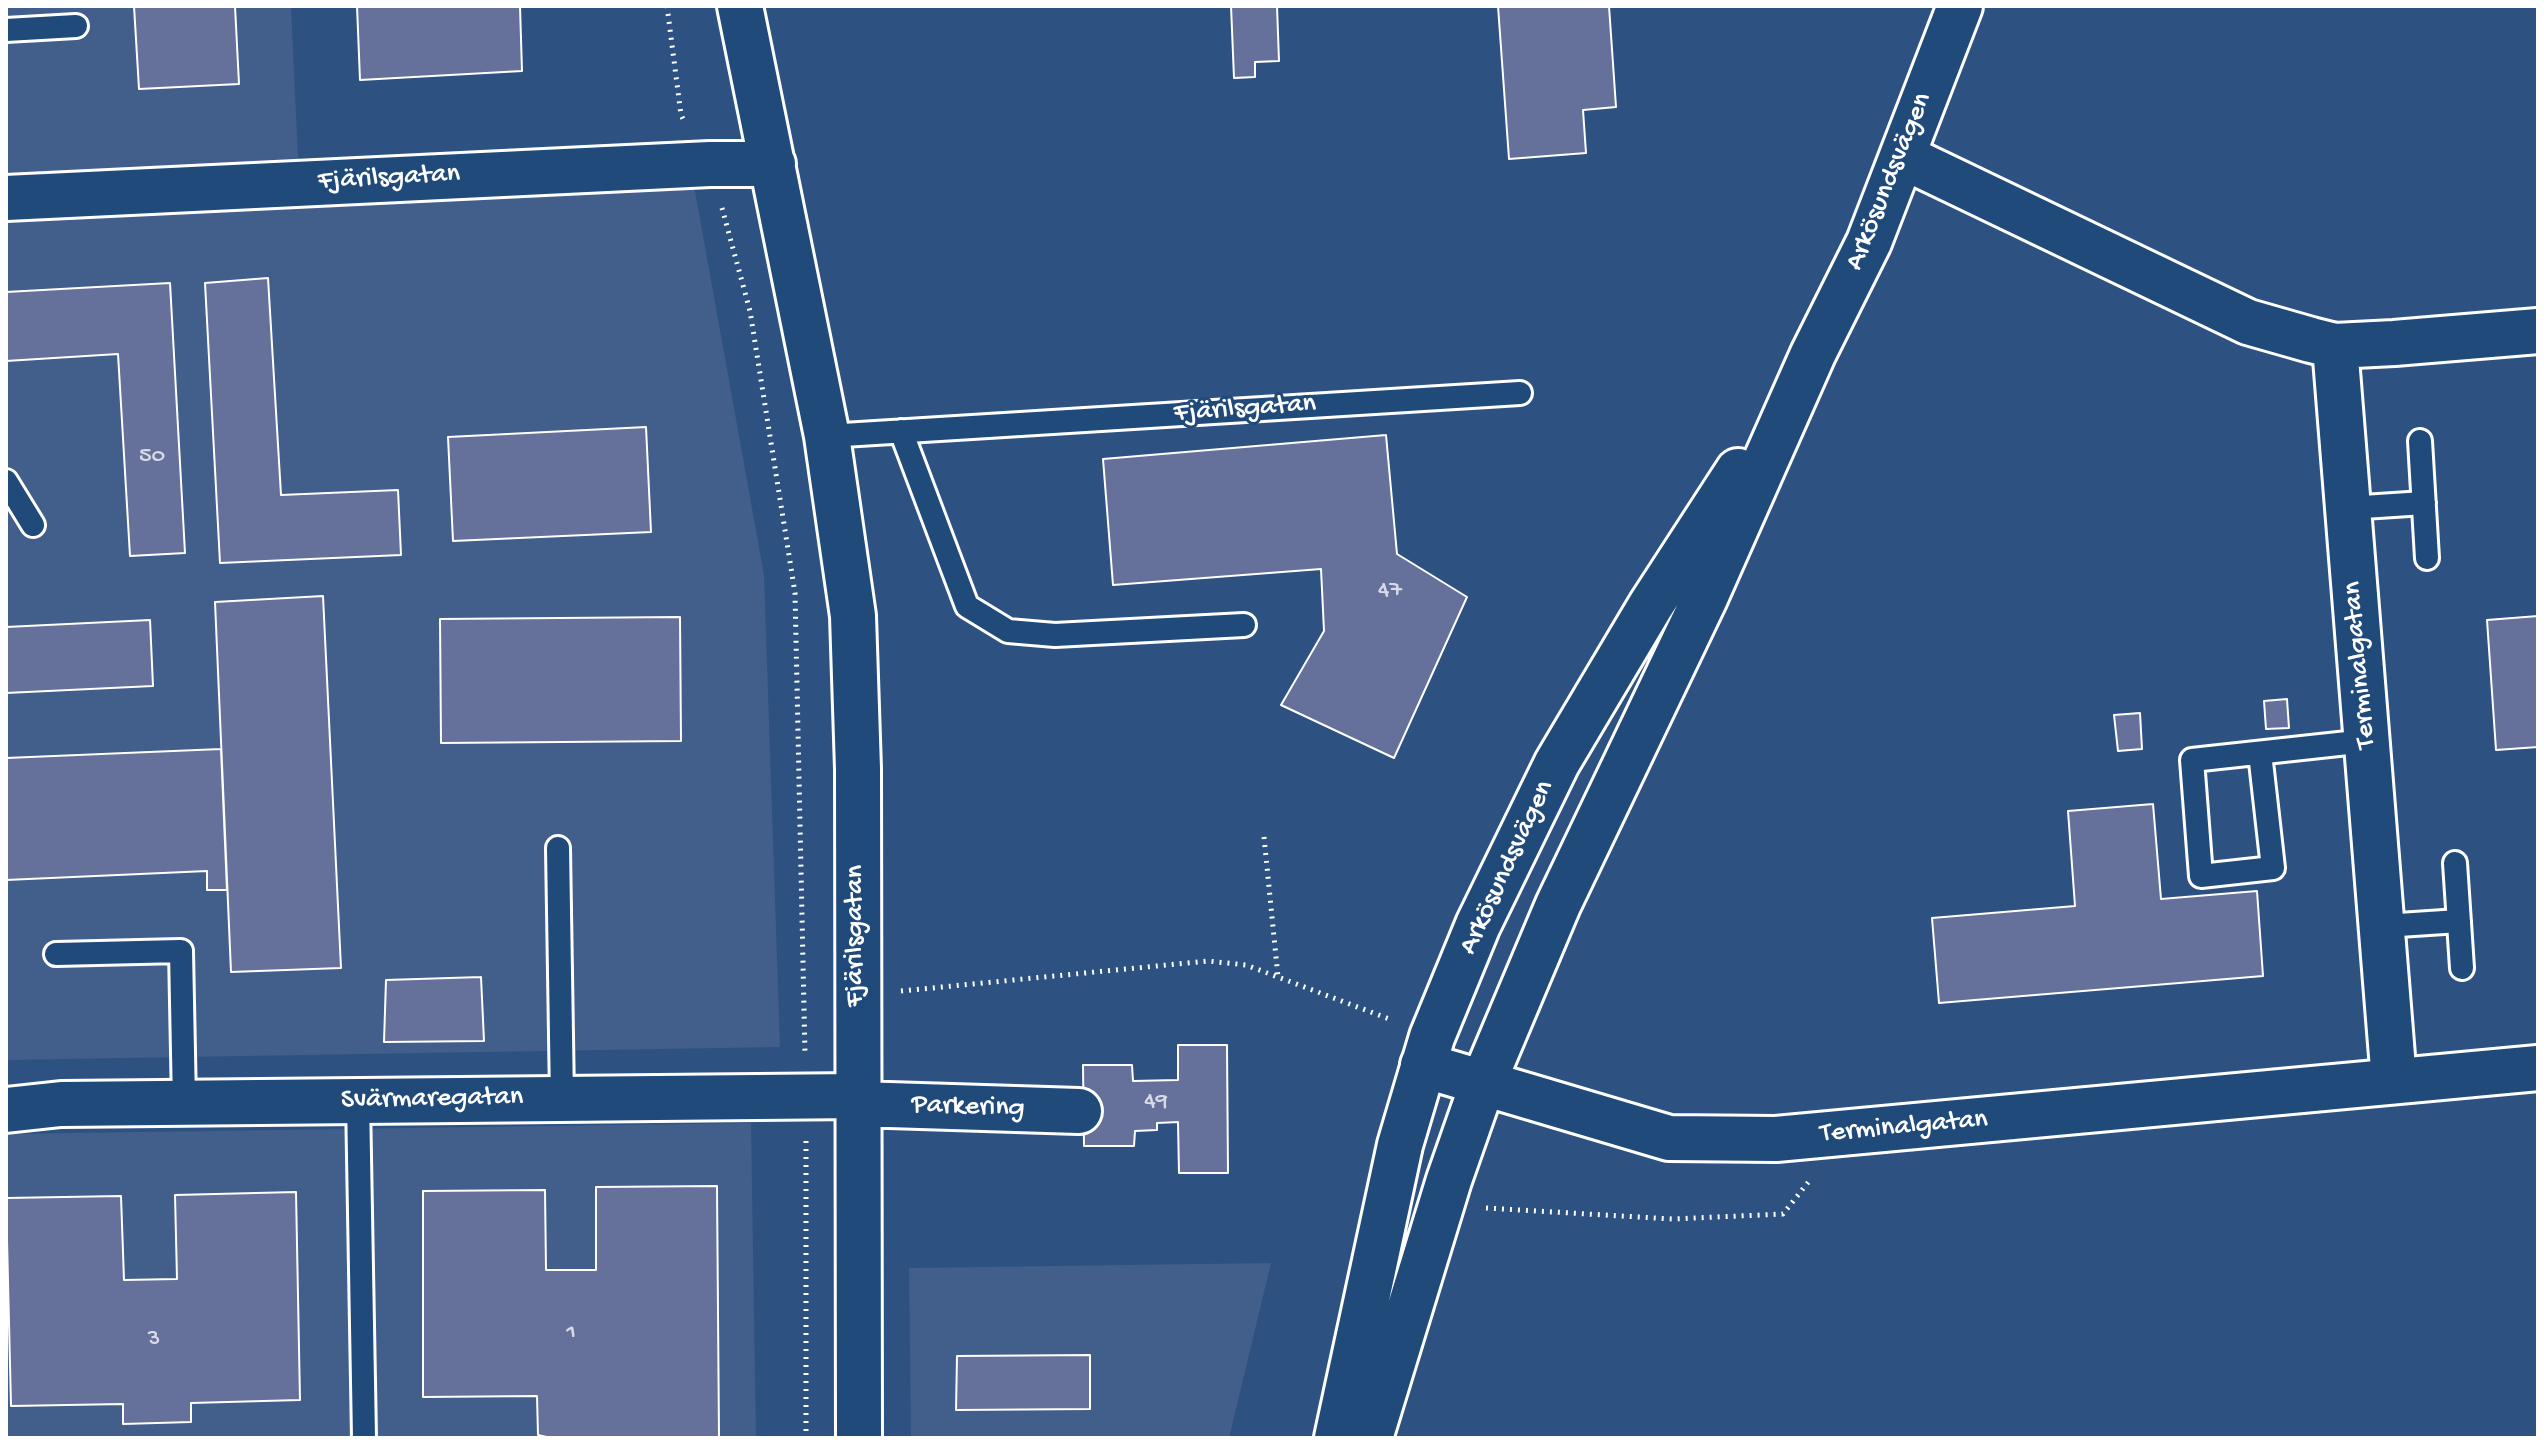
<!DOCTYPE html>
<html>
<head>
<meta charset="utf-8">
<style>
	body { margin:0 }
	#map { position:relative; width:2544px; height:1444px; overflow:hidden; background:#2d5281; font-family:"Gochi Hand",sans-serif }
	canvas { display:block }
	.frame { position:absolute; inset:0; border:8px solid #fff; pointer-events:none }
</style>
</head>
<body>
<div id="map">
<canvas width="2544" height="1444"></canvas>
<div class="frame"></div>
</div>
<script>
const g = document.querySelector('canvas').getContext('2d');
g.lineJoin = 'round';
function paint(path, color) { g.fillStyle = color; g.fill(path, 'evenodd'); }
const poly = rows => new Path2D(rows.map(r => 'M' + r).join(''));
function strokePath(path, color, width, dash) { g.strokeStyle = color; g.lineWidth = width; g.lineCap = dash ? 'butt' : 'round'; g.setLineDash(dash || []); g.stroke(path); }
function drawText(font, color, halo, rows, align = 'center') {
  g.font = font + ' "Gochi Hand",sans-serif'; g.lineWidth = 6; g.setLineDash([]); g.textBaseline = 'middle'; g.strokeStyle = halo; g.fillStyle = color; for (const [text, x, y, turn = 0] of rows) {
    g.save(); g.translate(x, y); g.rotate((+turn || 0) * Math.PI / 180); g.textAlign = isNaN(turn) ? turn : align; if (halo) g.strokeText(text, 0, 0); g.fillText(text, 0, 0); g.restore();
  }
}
const built = poly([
	[6,6,291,6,300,202,693,180,764,575,780,1047,6,1060],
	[751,1123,756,1438,6,1438,6,1134],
	[1271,1263,1229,1438,911,1438,909,1268]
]);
const building = poly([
	[134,6,235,6,239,84,139,89,134,6],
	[357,6,520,6,522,71,360,80,357,6],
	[1231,6,1277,6,1279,61,1255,62,1255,77,1234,78,1231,6],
	[1498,6,1609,6,1616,107,1583,110,1586,153,1509,159,1498,6],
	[268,278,281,495,398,490,401,555,220,563,205,283,268,278],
	[170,283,185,553,130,556,118,354,6,361,6,292,170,283],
	[646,427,651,532,453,541,448,437,646,427],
	[1386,435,1397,554,1467,597,1394,758,1281,705,1324,631,1321,569,1113,585,1103,459,1386,435],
	[323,596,341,968,231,972,215,602,323,596],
	[2538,616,2538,747,2496,750,2487,620,2538,616],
	[680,617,681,741,441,743,440,619,680,617],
	[150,620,153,686,6,693,6,627,150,620],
	[2287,699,2289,728,2266,729,2264,701,2287,699],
	[2140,713,2142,749,2118,751,2114,715,2140,713],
	[221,749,227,890,207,890,207,871,6,880,6,758,221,749],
	[2153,804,2161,899,2257,891,2263,976,1939,1003,1932,918,2075,906,2068,811,2153,804],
	[481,977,484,1041,384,1042,386,980,481,977],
	[1178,1045,1227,1045,1228,1173,1179,1173,1178,1122,1157,1123,1157,1130,1135,1131,1134,1146,1084,1146,1083,1065,1132,1065,1133,1081,1178,1080,1178,1045],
	[717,1186,719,1438,551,1438,538,1435,537,1396,423,1397,423,1191,545,1190,546,1270,596,1270,596,1187,717,1186],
	[296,1192,300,1400,191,1403,191,1422,123,1424,123,1404,11,1406,6,1198,121,1196,124,1280,177,1279,175,1195,296,1192],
	[1090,1355,1090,1409,956,1410,957,1356,1090,1355]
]);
const path = poly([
	[667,6,681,115,685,123],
	[722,208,750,311,795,593,805,1055],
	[1264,837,1278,977],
	[901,991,1208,961,1246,965,1392,1020],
	[806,1141,806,1438],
	[1486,1208,1672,1219,1783,1214,1810,1180]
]);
const service = poly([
	[6,30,76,26],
	[901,431,967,606,1008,631,1055,635,1244,625],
	[827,436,1520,393],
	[2420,441,2427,558],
	[6,481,33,525],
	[2348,508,2424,503],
	[2260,753,2273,868,2201,876,2192,760,2366,741],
	[558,848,562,1098],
	[2455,863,2462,968],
	[2384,926,2459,921],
	[56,954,181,951,184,1103],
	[358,1100,364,1438]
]);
const minor = poly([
	[740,6,827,436,853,616,858,769,859,1438],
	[1904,157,2248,322,2311,340,2335,346,2394,343,2538,331],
	[6,198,710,164,773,164],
	[2335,346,2394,1081],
	[1423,1065,1669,1138,1776,1139,2538,1068],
	[857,1104,1079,1111],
	[6,1110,61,1104,857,1096]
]);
const secondary = poly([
	[1337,1438,1400,1145,1432,1037,1478,925,1557,763,1651,605,1738,471],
	[1370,1438,1449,1180,1483,1083,1558,905,1704,600,1813,354,1869,242,1960,6]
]);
const numberNames = [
	["50",152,457],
	["47",1390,591],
	["49",1156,1102],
	["1",571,1333],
	["3",154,1340]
];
const streetNames = [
	["Fjärilsgatan",389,179,-3],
	["Arkösundsvägen",1890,182,-68],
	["Fjärilsgatan",1245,410,-4],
	["Terminalgatan",2361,665,-95],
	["Arkösundsvägen",1508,868,-65],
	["Fjärilsgatan",857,936,-90],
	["Svärmaregatan",432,1100,-1],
	["Parkering",968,1108,2],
	["Terminalgatan",1904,1128,-5]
];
paint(built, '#425e8b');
paint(building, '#65709b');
strokePath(building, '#fff', 2);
strokePath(service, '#fff', 28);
strokePath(minor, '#fff', 50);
strokePath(secondary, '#fff', 50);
strokePath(path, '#fff', 5, [2, 6]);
strokePath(service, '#1f4a7a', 22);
strokePath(minor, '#1f4a7a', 44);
strokePath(secondary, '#1f4a7a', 44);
drawText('24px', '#d8dbe6', null, numberNames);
drawText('28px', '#fff', '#1f4a7a', streetNames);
</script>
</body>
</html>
